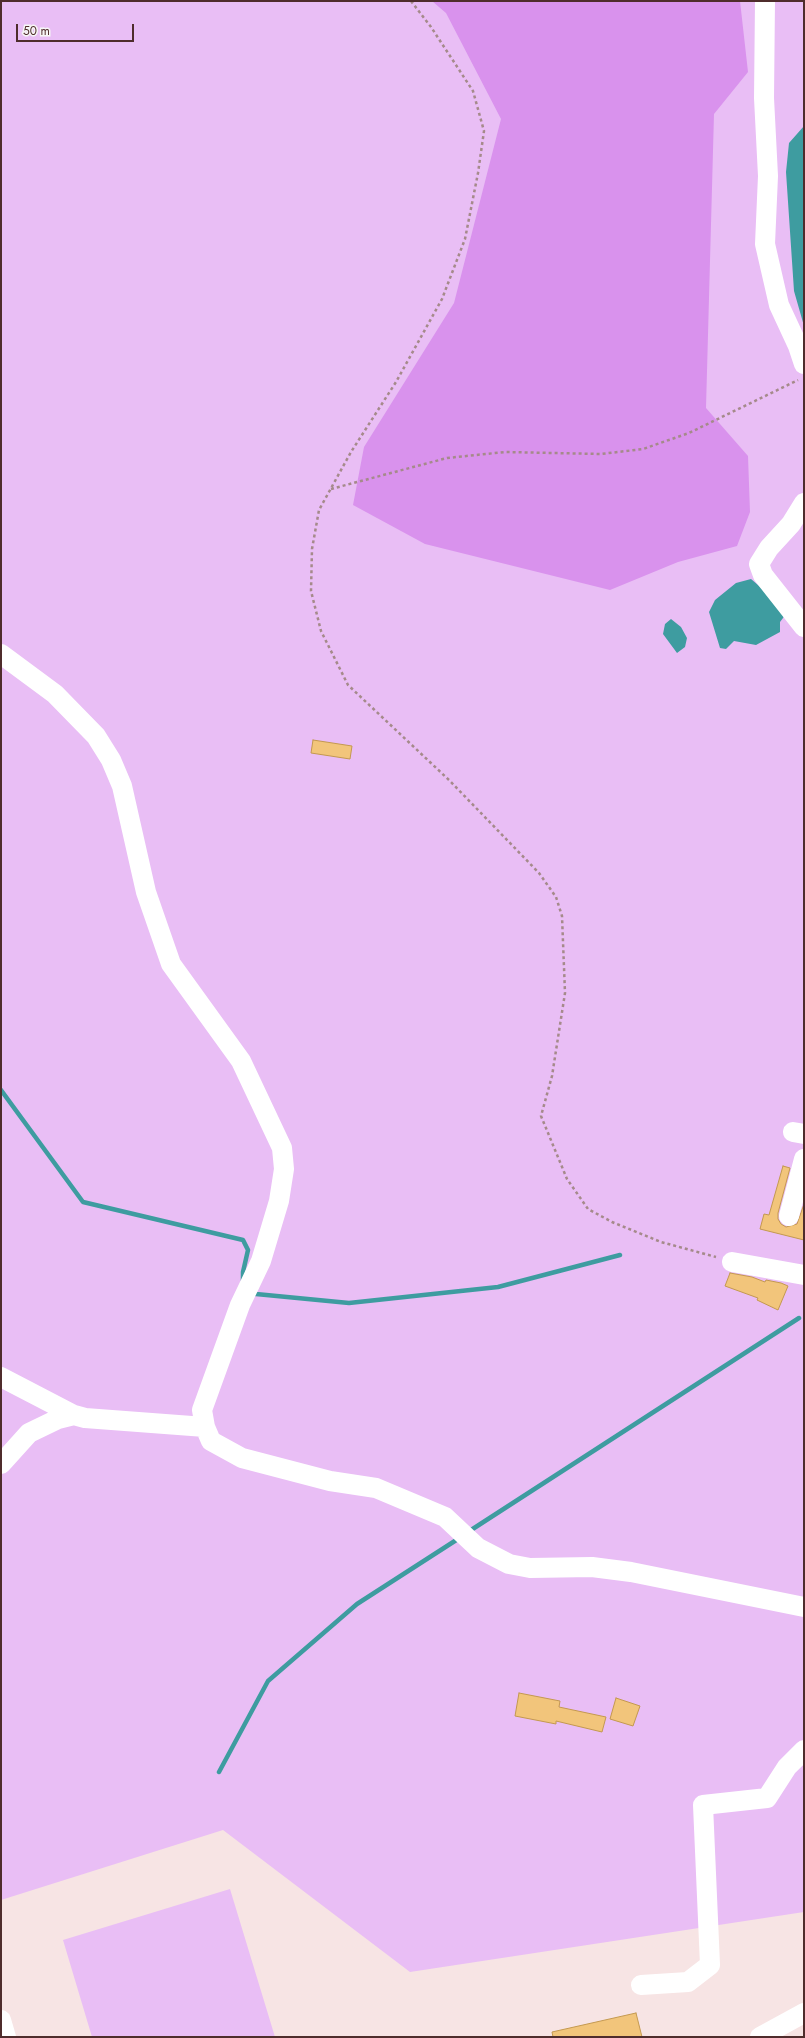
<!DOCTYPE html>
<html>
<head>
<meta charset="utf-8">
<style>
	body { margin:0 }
	#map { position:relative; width:805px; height:2038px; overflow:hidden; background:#f7e4e4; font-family:Jost,sans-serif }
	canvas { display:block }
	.frame { position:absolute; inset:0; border:2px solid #4f2c2c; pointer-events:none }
	.scale { position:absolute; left:16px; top:24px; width:118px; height:18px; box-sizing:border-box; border:2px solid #4f2c2c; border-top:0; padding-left:5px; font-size:12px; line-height:14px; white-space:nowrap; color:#4f2c2c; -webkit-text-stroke:3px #f6f6f6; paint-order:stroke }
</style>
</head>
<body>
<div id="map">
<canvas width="805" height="2038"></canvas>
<div class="frame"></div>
<div class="scale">50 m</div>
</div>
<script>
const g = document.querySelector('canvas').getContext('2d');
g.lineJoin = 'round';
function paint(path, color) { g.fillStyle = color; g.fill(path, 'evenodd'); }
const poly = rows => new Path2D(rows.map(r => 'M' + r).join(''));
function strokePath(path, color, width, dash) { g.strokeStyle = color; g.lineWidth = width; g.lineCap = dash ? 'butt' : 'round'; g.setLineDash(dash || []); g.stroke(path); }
const green = poly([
	[1,1,804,1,804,1912,410,1972,223,1830,1,1900],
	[230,1889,275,2037,92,2037,63,1940]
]);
const forest = poly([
	[432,1,740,1,748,72,714,114,706,408,748,456,750,512,737,546,678,562,610,590,425,544,353,505,364,447,454,303,501,119,446,13]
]);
const water = poly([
	[804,126,804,326,794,291,786,172,789,143],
	[751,579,772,597,786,614,780,622,780,632,756,645,734,641,726,649,720,648,709,612,715,600,736,583],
	[671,619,681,627,687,638,685,647,677,653,663,634,665,624]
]);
const stream = poly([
	[1,1090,83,1202,243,1240,248,1250,243,1272,243,1281],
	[251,1291,256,1294,349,1303,498,1287,620,1255],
	[468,1532,799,1318],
	[219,1772,268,1681,357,1604,461,1537]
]);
const building = poly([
	[313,740,352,746,350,759,311,753,313,740],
	[783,1166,790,1168,778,1213,778,1219,781,1224,786,1227,797,1224,804,1204,804,1240,760,1229,764,1214,769,1215,783,1166],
	[730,1273,752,1277,765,1282,766,1280,781,1283,788,1286,778,1310,757,1300,758,1298,725,1286,730,1273],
	[519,1693,560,1701,559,1707,606,1717,602,1732,556,1721,556,1724,515,1716,519,1693],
	[616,1698,640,1706,633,1726,610,1719,616,1698],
	[636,2013,642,2037,553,2037,552,2032,636,2013]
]);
const path = poly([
	[411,1,431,27,473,91,484,131,478,173,465,239,442,299,396,382,351,452,319,510,312,549,311,591,321,631,348,685,449,780,539,873,556,897,562,916,565,993,552,1076,541,1116,567,1179,588,1209,612,1222,661,1242,716,1257],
	[331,489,447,458,505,452,601,454,643,449,689,433,798,380]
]);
const minor = poly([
	[765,1,764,98,768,176,765,244,779,305,798,346,804,364],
	[804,503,791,524,769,548,759,564,763,575,804,627],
	[1,654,55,694,96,736,111,760,122,786,146,892,171,964,241,1061,282,1148,284,1169,279,1201,261,1261,240,1305,202,1410,205,1427,211,1441,242,1458,330,1481,376,1488,445,1517,478,1548,509,1564,530,1568,592,1567,631,1572,804,1607],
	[793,1132,804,1134],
	[789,1216,804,1159],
	[732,1262,804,1275],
	[1,1377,74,1415],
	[1,1464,29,1433,58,1419,74,1415,85,1418,205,1427],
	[641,1985,688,1982,710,1965,703,1805,767,1798,787,1767,804,1750],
	[1,2020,6,2037],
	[760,2037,804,2013]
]);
paint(green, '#e9bef5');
paint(forest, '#d992ed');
paint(water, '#3e9ca0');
strokePath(stream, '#3e9ca0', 4.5);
paint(building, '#f2c57b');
strokePath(building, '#c49950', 1);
strokePath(path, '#a58a8a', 2.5, [3, 3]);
strokePath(minor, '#fff', 20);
</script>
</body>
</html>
